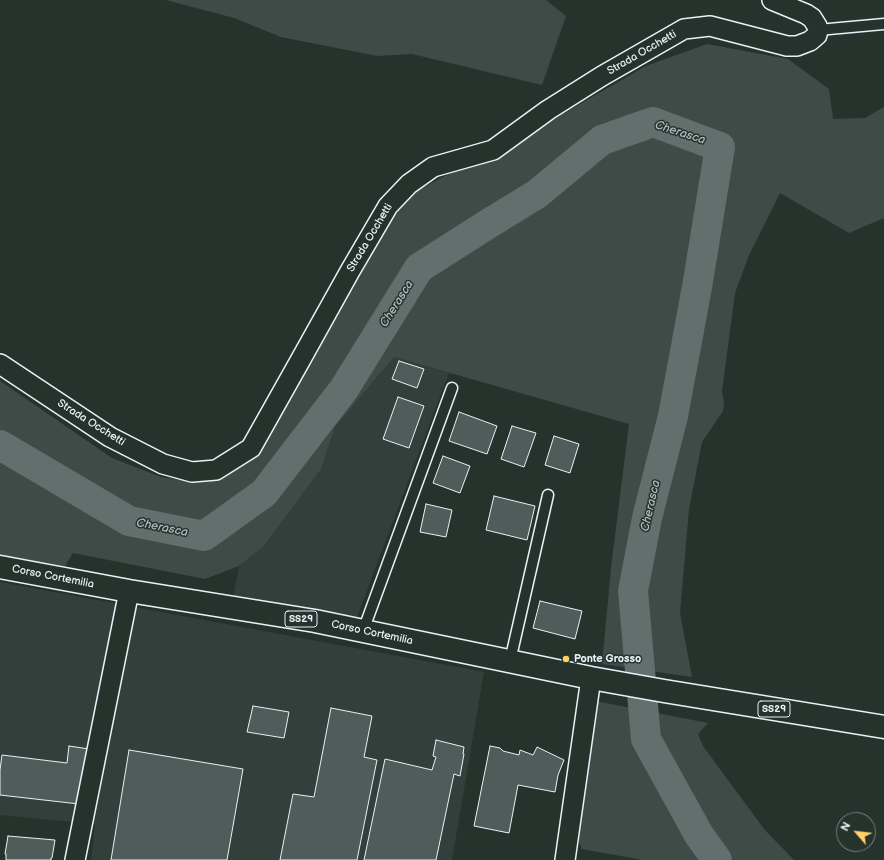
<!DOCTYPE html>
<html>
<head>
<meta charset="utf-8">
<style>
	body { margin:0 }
	#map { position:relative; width:884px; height:860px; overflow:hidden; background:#26332d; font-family:"Balsamiq Sans",sans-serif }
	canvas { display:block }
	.north { position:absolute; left:836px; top:812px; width:40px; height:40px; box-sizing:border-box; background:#26332d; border:1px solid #747f7e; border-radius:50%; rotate:298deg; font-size:11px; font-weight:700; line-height:16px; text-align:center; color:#e8f1f8 }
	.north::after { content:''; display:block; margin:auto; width:14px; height:18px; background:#ffd166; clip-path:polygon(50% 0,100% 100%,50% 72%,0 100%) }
</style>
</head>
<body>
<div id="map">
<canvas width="884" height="860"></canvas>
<div class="north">N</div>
</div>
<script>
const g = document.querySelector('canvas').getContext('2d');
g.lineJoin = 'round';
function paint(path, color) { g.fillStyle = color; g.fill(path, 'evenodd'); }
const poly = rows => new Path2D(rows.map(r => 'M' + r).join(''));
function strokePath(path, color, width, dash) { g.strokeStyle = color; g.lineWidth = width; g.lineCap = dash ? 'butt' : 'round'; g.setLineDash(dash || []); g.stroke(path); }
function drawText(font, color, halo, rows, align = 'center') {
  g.font = font + ' "Balsamiq Sans",sans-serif'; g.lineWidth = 3; g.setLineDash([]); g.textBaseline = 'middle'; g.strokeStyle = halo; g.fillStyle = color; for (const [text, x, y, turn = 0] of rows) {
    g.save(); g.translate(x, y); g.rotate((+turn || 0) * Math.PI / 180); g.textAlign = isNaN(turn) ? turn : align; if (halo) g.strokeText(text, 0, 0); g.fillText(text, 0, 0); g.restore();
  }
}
const built = poly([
	[394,357,449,373,357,617,233,597,239,566,263,547,321,469,335,427],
	[0,582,484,672,452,860,91,860,95,824,0,815]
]);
const green = poly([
	[166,0,546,0,566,16,542,85,412,54,377,56,281,37,234,18],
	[707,44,788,59,829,89,833,119,865,118,884,107,884,218,849,233,780,193,749,255,735,293,722,391,724,402,723,411,702,442,689,509,680,613,692,677,602,664,611,568,629,424,394,357,335,427,321,469,263,547,239,566,205,579,73,553,65,566,0,555,0,381,112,458,161,477,198,483,227,474,391,218,412,193,445,176,477,163,646,66],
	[596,701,708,723,698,734,703,746,764,829,794,860,643,860,582,849,576,836]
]);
const river = poly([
	[0,445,129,521,204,536,264,493,344,389,419,268,488,224,537,194,602,140,653,122,720,147,697,287,673,416,647,518,633,591,646,739,699,835,717,860]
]);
const building = poly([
	[399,361,424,369,417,388,392,379,399,361],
	[398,397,424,406,409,448,383,439,398,397],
	[459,412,497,426,487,454,449,441,459,412],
	[512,426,536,433,524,467,501,459,512,426],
	[554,436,579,444,570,473,545,465,554,436],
	[443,456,470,466,460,493,433,483,443,456],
	[494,496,535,506,527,540,486,530,494,496],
	[426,504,452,510,446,537,420,532,426,504],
	[540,601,582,611,575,639,533,628,540,601],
	[253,706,289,712,284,738,247,732,253,706],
	[331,708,372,716,364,757,377,760,357,860,280,860,293,794,314,797,331,708],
	[436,740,464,747,463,754,464,754,460,776,454,774,436,860,364,860,385,759,432,770,436,757,433,756,436,740],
	[69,746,89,749,79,804,0,795,0,770,2,755,67,763,69,746],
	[490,746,500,748,503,751,519,755,520,750,533,755,537,747,564,760,558,775,555,792,518,785,509,833,474,826,490,746],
	[129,750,243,769,227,860,111,860,129,750],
	[8,836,55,840,52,858,51,858,51,860,6,860,6,854,5,854,8,836]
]);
const lane = poly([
	[818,30,884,24],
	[363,631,452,388],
	[510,661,548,495]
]);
const street = poly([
	[0,364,110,437,163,464,192,472,216,470,251,448,301,359,350,271,388,206,409,184,433,167,493,150,548,110,602,76,684,29,710,26,787,46,797,46,810,41,817,35,818,30,817,26,812,18,806,14,772,0],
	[75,860,129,591],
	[565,860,591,678]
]);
const primary = poly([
	[0,567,129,591,315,621,591,678,664,691,884,727]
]);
const markers = [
	[566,659,4,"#ffd166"]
];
const shields = [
	[301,619,32],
	[774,709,32]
];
const shieldNames = [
	["SS29",301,619],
	["SS29",774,709]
];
const streetNames = [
	["Strada Occhetti",642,53,-30],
	["Strada Occhetti",370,238,-59],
	["Strada Occhetti",91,423,32],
	["Corso Cortemilia",53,577,11],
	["Corso Cortemilia",372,633,12]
];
const poiNames = [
	["Ponte Grosso",574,659]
];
const waterNames = [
	["Cherasca",680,133,18],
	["Cherasca",397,304,-58],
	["Cherasca",651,506,-77],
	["Cherasca",162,528,11]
];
paint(built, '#333f3a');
paint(green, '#3e4b47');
strokePath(river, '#636f6d', 30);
paint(building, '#505c59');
strokePath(building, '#e8f1f8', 1);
strokePath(lane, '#e8f1f8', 13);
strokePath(street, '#e8f1f8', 22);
strokePath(primary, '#e8f1f8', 25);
strokePath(lane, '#26332d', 10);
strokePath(street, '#26332d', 19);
strokePath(primary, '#26332d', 22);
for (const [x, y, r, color] of markers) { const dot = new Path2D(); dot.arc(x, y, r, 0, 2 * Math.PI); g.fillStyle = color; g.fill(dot); strokePath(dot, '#26332d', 1.5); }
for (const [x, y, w] of shields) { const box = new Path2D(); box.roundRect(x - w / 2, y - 8, w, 16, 3); g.fillStyle = '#26332d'; g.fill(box); strokePath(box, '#e8f1f8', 1); }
drawText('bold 10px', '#e8f1f8', null, shieldNames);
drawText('11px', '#e8f1f8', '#26332d', streetNames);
drawText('bold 11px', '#e8f1f8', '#26332d', poiNames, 'left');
drawText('italic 12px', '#b3bdc0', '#26332d', waterNames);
</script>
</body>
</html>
